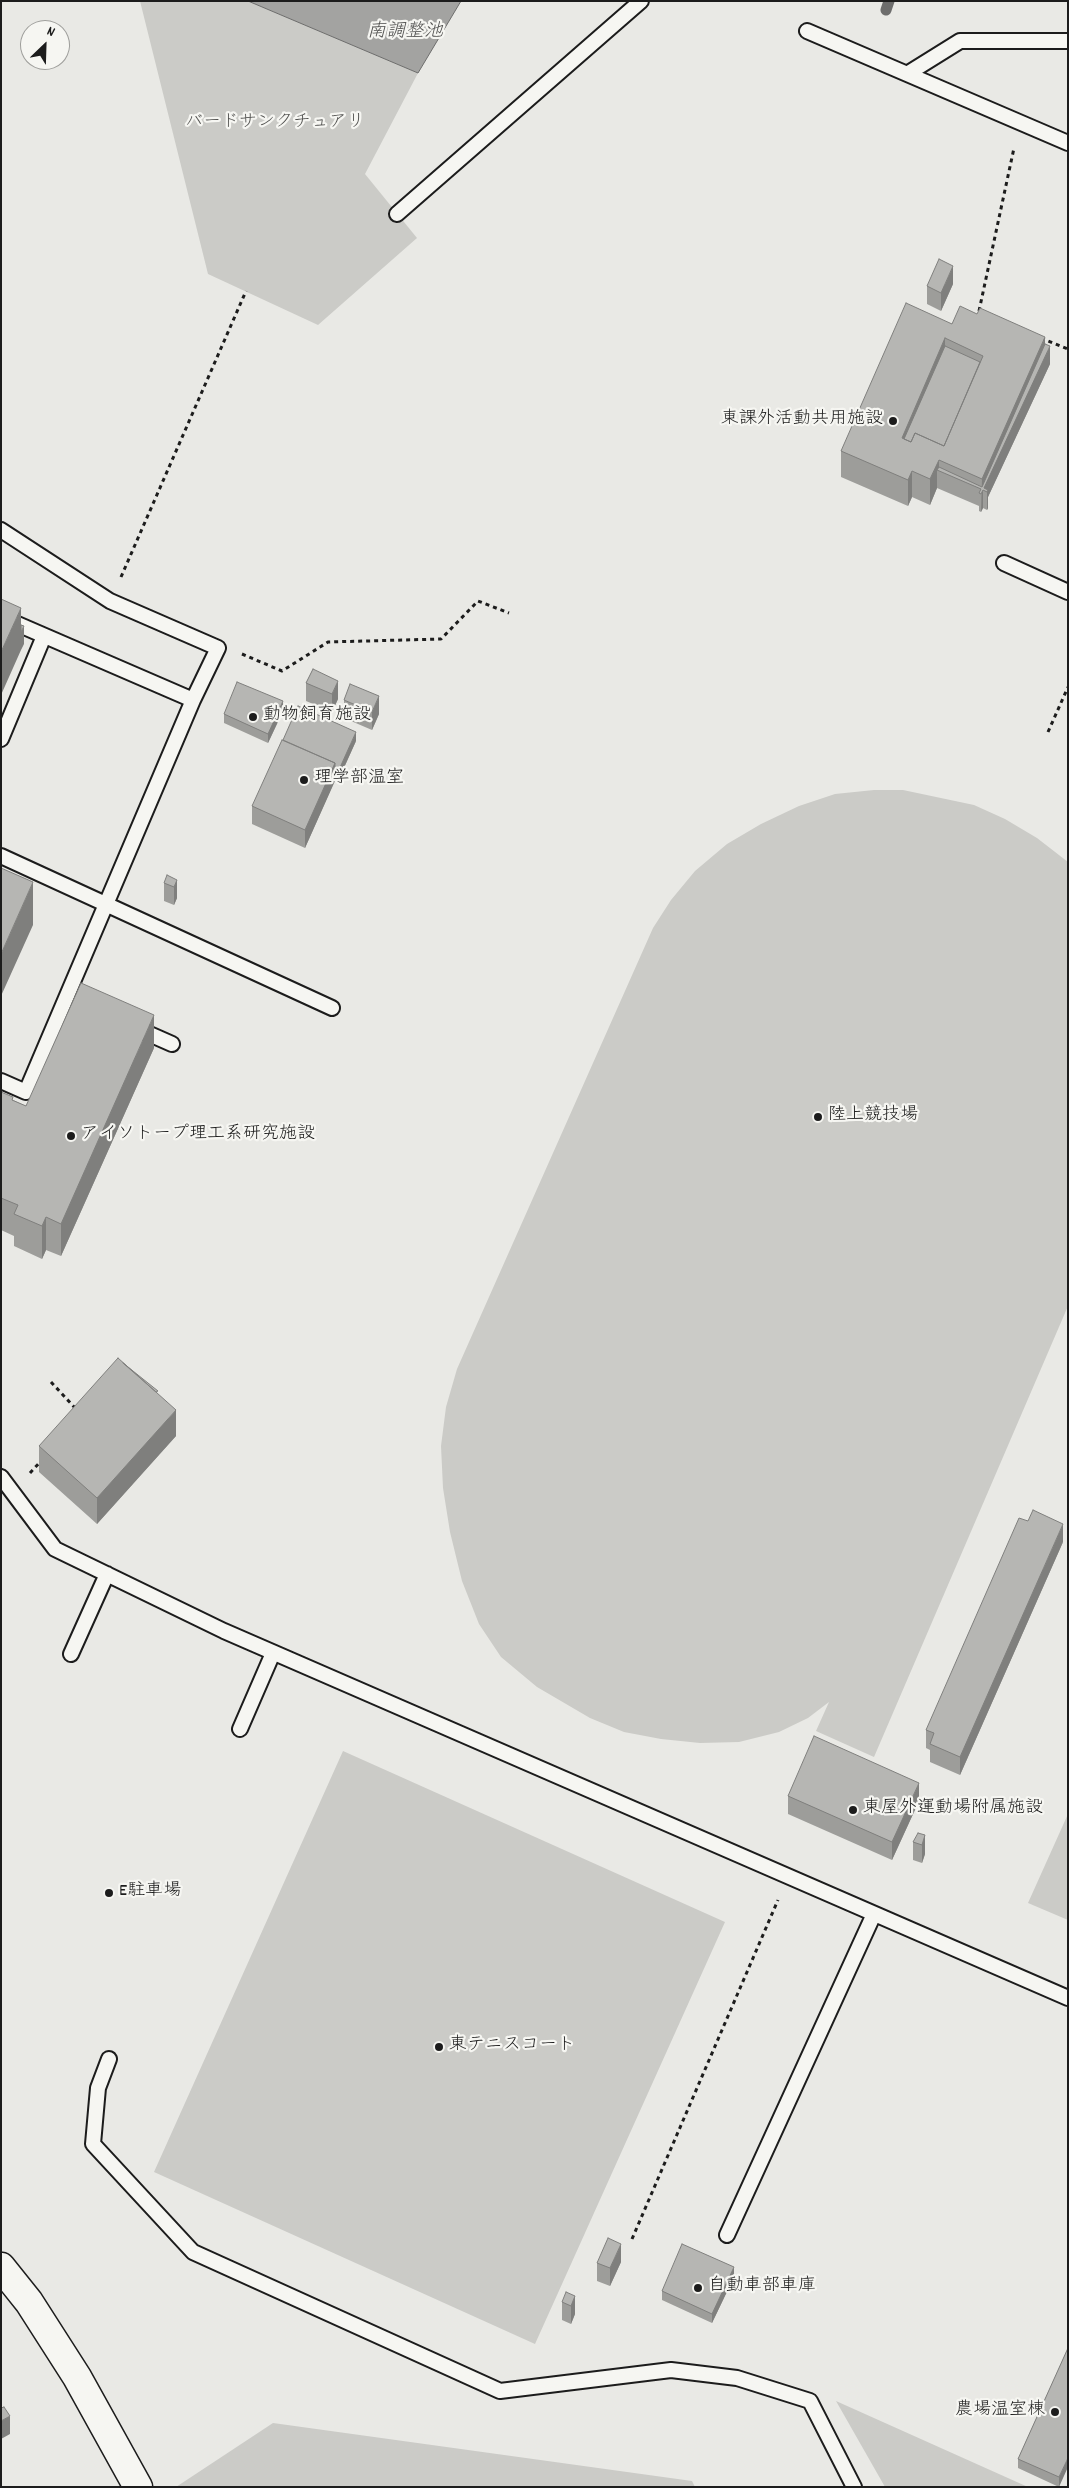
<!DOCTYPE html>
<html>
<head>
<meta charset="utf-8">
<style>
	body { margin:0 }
	#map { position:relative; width:1069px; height:2488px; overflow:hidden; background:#e9e9e5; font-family:Dekko,sans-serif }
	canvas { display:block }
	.frame { position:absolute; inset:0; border:2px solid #1c1c1c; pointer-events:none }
	.north { position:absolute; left:20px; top:20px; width:50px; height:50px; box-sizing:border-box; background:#f6f6f2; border:1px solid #9f9f9c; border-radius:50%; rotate:24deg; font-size:14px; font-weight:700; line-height:20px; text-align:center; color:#1c1c1c }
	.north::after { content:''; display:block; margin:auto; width:18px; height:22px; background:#1c1c1c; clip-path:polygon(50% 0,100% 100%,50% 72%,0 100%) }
</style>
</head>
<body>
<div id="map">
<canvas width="1069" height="2488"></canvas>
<div class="frame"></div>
<div class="north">N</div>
</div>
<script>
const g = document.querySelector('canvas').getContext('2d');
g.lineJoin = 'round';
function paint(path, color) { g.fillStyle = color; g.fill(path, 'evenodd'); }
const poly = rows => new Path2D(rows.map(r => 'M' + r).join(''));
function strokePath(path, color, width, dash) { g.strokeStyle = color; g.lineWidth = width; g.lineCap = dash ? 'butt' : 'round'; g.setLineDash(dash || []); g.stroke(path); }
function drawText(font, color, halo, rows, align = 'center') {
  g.font = font + ' Dekko,"Klee One",sans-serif'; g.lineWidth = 4.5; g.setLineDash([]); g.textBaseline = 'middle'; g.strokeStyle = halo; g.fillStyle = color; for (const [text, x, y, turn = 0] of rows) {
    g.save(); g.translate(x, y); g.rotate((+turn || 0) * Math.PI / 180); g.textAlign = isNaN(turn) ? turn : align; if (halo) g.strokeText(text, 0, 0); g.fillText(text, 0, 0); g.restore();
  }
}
const green = poly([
	[140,1,248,1,418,73,365,174,417,238,318,325,208,274],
	[874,790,903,790,974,805,1005,819,1037,838,1068,862,1068,1306,874,1757,816,1731,829,1702,808,1718,779,1732,739,1742,700,1743,661,1739,624,1732,590,1718,537,1687,501,1657,479,1624,462,1581,450,1532,443,1488,441,1446,446,1407,457,1369,653,928,671,900,695,871,727,844,761,824,799,806,835,794],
	[343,1751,725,1922,535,2344,154,2172],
	[1068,1814,1068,1920,1028,1903],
	[836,2401,1028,2487,885,2487],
	[273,2423,692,2481,695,2487,176,2487]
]);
const water = poly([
	[248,1,461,1,418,73,248,1]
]);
const stream = poly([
	[886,10,889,1]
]);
const path = poly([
	[979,311,1014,148],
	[1041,338,1068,349],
	[121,577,246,291],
	[242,654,282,671,328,642,441,639,478,601,509,613],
	[1048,732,1068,687],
	[51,1382,76,1409],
	[30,1473,41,1461],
	[632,2239,778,1900]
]);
const service = poly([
	[807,31,1068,143],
	[907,74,960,41,1068,41],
	[397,214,641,1],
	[1,530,110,601,218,648,193,700,26,1092,1,1081],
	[1004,563,1068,592],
	[15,623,193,700],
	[1,739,44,636],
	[1,856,332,1008],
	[138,1029,172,1044],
	[1,1477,55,1549,224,1631,1068,1998],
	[71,1654,107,1574],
	[240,1729,273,1653],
	[109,2059,98,2088,93,2144,193,2252,500,2391,671,2370,737,2378,810,2401,854,2487],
	[727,2235,874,1914]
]);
const tertiary = poly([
	[1,2267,29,2302,77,2377,138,2487]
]);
const wall = poly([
	[953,284,941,311,927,304,927,286],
	[952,324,1045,345,1050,364,988,497,988,508,987,510,983,508,981,512,979,511,979,506,937,488,930,505,912,497,908,506,841,477,841,451],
	[313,669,338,699,332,712,306,701,306,683],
	[344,700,379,714,372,730,344,718],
	[283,711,268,743,224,723,224,714],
	[356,741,338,781,335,780,305,848,252,824,252,806],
	[177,880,177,898,174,905,164,901,164,883],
	[154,1048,61,1256,46,1250,42,1259,14,1246,14,1236,1,1230,1,1092,13,1100,26,1106],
	[158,1394,176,1436,97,1524,39,1472,39,1446],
	[1063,1542,960,1775,930,1762,930,1750,926,1748,926,1730],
	[788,1796,919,1801,892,1860,788,1814],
	[925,1835,925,1854,922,1863,913,1860,913,1842],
	[621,2262,610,2286,597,2281,597,2263],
	[734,2277,712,2323,662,2300,662,2291],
	[575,2296,575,2314,571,2324,562,2320,562,2302],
	[1068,2348,1059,2487,1018,2468,1018,2459]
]);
const shadedWall = poly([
	[953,266,953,284,941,311,941,293],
	[1045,337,1045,357,1050,346,1050,364,988,497,988,508,987,510,987,492,983,490,983,508,981,512,982,479],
	[945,338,945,364,908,448,902,438],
	[939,460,939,471,937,470,937,488,930,505,930,479],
	[912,471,912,497,908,506,908,480],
	[21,608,21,650,1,695,1,652],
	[24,626,24,644,21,650,21,632],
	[338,681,338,699,332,712,332,694],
	[379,696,379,714,372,730,372,712],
	[283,701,283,711,268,743,268,734],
	[356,732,356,741,338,781,338,772],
	[335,763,335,781,305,848,305,830],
	[177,880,177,898,174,905,174,887],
	[33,882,33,925,1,996,1,954],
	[154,1015,154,1048,61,1256,61,1224],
	[46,1217,46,1250,42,1259,42,1226],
	[176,1410,176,1436,97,1524,97,1498],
	[1063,1524,1063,1542,960,1775,960,1757],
	[919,1783,919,1801,892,1860,892,1842],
	[925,1835,925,1854,922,1863,922,1845],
	[621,2244,621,2262,610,2286,610,2268],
	[734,2267,734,2277,712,2323,712,2314],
	[575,2296,575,2314,571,2324,571,2306],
	[10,2416,10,2434,1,2439,1,2421],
	[1068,2458,1068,2467,1059,2487,1059,2477]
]);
const building = poly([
	[939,259,953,266,941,293,927,286,939,259],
	[906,303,952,324,960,306,977,314,980,308,1045,337,982,479,939,460,930,479,912,471,908,480,841,451,906,303],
	[945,338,983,356,944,446,915,433,911,442,902,438,945,338],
	[1045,344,1050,346,984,488,988,490,987,492,983,490,981,494,979,493,981,489,937,470,939,467,982,487,1045,344],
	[945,346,980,362,944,446,915,433,911,442,904,439,945,346],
	[1,599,21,608,1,652,1,599],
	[21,625,24,626,21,632,21,625],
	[313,669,338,681,332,694,306,683,313,669],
	[237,682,283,701,268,734,224,714,237,682],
	[350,684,379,696,372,712,344,700,350,684],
	[298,706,356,732,338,772,335,771,335,763,283,740,298,706],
	[282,740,335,763,305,830,252,806,282,740],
	[1,868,33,882,1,954,1,868],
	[167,875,177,880,174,887,164,883,167,875],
	[81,983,154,1015,61,1224,46,1217,42,1226,14,1214,18,1205,1,1198,1,1092,13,1097,12,1100,26,1106,81,983],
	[118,1358,176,1410,97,1498,39,1446,118,1358],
	[123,1363,158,1391,156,1392,123,1363],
	[1033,1510,1063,1524,960,1757,930,1744,934,1733,926,1730,1019,1518,1028,1521,1033,1510],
	[814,1736,919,1783,892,1842,788,1796,814,1736],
	[918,1833,925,1835,922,1845,913,1842,918,1833],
	[608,2238,621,2244,610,2268,597,2263,608,2238],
	[682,2244,734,2267,712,2314,662,2291,682,2244],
	[566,2292,575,2296,571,2306,562,2302,566,2292],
	[1068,2348,1068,2458,1059,2477,1018,2459,1068,2348],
	[4,2407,10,2416,1,2421,1,2408,4,2407]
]);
const markers = [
	[893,421,5,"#1c1c1c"],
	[253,717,5,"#1c1c1c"],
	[304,780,5,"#1c1c1c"],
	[818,1117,5,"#1c1c1c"],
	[71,1136,5,"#1c1c1c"],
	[853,1810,5,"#1c1c1c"],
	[109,1893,5,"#1c1c1c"],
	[439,2047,5,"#1c1c1c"],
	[698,2288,5,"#1c1c1c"],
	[1055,2412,5,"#1c1c1c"]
];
const parkNames = [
	["バードサンクチュアリ",275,124]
];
const poiNames = [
	["東課外活動共用施設",883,421,"right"],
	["動物飼育施設",263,717],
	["理学部温室",314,780],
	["陸上競技場",828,1117],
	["アイソトープ理工系研究施設",81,1136],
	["東屋外運動場附属施設",863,1810],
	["E駐車場",119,1893],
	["東テニスコート",449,2047],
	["自動車部車庫",708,2288],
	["農場温室棟",1045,2412,"right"]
];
const waterNames = [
	["南調整池",405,33]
];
paint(green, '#cbcbc7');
paint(water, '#a3a3a1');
strokePath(water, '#6d6d6c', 1);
strokePath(stream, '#6d6d6c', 11);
strokePath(service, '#1c1c1c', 18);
strokePath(tertiary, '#1c1c1c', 31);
strokePath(path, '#1c1c1c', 3, [4, 4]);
strokePath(service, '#f6f6f2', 14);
strokePath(tertiary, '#f6f6f2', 28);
paint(wall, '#9d9d9a');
paint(shadedWall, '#7f7f7d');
paint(building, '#b6b6b3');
strokePath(building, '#7f7f7d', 1);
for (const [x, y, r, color] of markers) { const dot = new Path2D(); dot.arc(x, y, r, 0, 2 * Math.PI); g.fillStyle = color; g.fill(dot); strokePath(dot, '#f6f6f2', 2); }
drawText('18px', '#51514f', '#f6f6f2', parkNames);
drawText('18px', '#1c1c1c', '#f6f6f2', poiNames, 'left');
drawText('italic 19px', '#525251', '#f6f6f2', waterNames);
</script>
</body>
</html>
